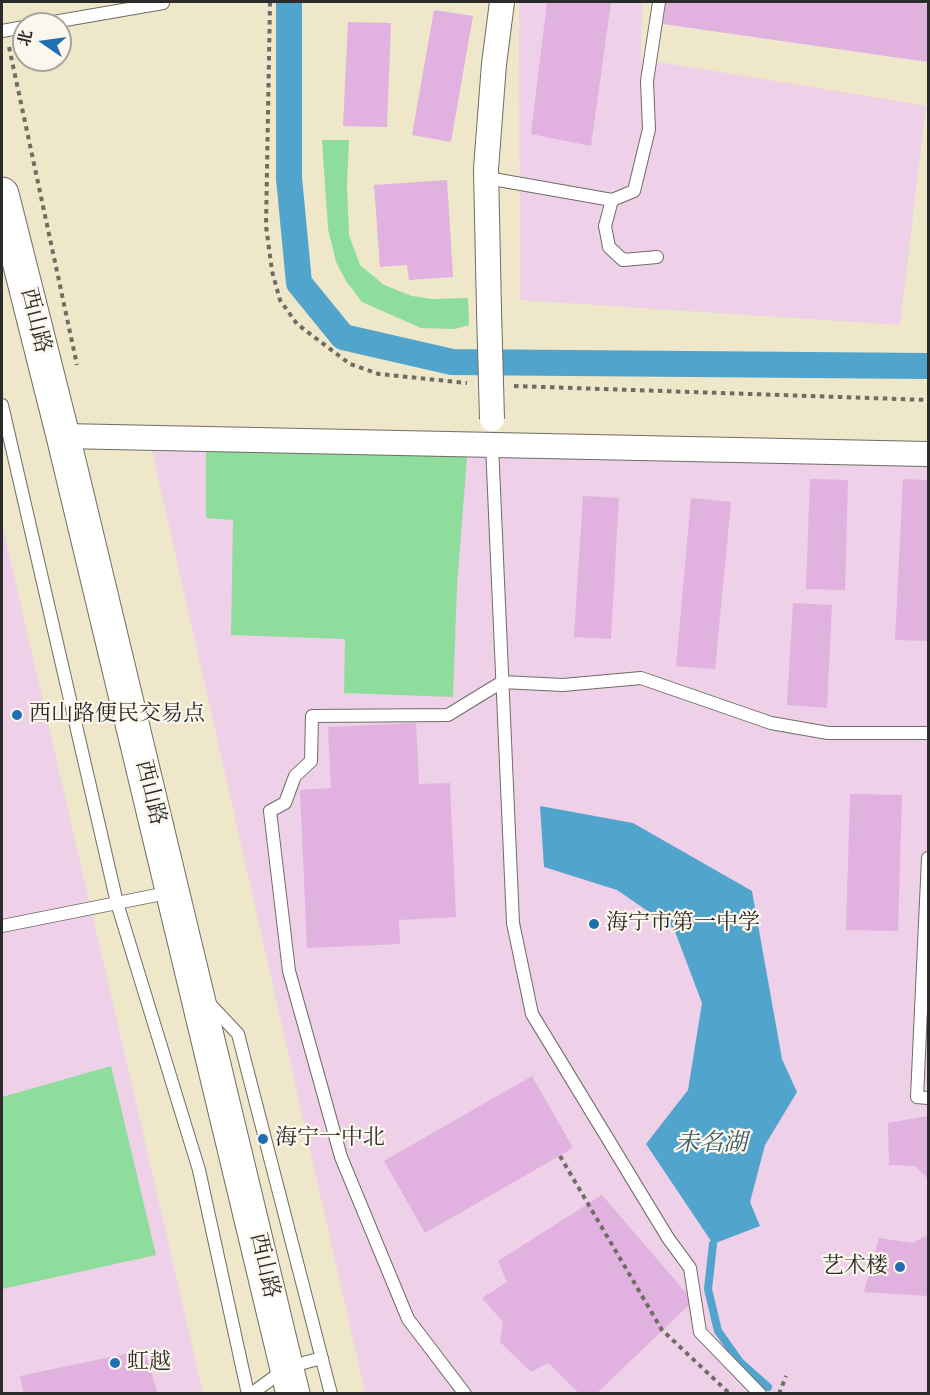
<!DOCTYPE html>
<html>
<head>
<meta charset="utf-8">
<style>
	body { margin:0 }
	#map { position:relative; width:930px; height:1395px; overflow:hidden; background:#eee7ca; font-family:"IM FELL English","Noto Serif SC",serif }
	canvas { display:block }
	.frame { position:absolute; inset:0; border:3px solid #2b2b2b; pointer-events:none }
	.north { position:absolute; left:12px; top:12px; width:60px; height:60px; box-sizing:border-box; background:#fbf7ec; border:2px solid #a8a59f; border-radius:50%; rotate:283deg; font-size:16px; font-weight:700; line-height:24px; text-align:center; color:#2b2b2b }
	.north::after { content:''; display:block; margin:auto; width:21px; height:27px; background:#1f6fb2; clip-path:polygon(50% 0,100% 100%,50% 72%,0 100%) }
</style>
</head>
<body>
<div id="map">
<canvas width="930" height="1395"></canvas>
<div class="frame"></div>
<div class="north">北</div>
</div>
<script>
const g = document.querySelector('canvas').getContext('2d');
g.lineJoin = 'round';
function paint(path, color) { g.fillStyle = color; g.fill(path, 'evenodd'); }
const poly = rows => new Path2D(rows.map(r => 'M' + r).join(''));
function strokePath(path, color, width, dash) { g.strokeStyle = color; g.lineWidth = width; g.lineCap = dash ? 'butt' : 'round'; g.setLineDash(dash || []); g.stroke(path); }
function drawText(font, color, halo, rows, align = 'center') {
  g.font = font + ' "IM FELL English","Noto Serif SC",serif'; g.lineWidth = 4.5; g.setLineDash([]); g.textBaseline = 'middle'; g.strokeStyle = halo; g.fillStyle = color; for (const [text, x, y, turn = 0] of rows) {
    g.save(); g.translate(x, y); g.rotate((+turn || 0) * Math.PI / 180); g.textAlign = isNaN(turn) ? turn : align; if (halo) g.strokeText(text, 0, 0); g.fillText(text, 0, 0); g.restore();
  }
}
const built = poly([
	[519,2,642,2,641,59,926,106,900,325,520,300],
	[148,433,928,454,928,1393,365,1393],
	[2,524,203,1393,2,1394]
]);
const green = poly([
	[322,140,349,140,347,185,349,235,360,265,384,285,412,296,432,299,468,298,469,325,455,329,421,328,362,302,346,281,336,262,328,229],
	[206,448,467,457,457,585,453,697,344,693,345,639,231,635,233,520,206,518],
	[111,1066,156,1255,2,1289,2,1097]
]);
const water = poly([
	[540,806,633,823,752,891,782,1059,797,1092,765,1145,750,1202,760,1226,713,1244,646,1144,688,1090,702,1003,674,929,617,890,544,867]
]);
const stream = poly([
	[713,1244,708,1289,718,1331,740,1362,768,1387]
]);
const canal = poly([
	[289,2,289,178,299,283,343,337,452,362,928,366]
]);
const building = poly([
	[547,2,611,2,591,146,531,134],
	[666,2,911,2,928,4,928,62,663,24],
	[434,10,473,16,451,142,412,135],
	[348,22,391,23,387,127,343,126],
	[447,180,453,277,409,280,407,265,380,267,374,185],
	[810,479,848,480,845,590,806,589],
	[903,479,928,480,928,641,895,640],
	[583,496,619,498,611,639,574,637],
	[691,498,731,502,715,669,676,666],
	[793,603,832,605,827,708,787,705],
	[416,723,419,784,450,783,456,917,399,920,400,944,307,948,300,790,331,788,328,727],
	[850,794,902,795,898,931,846,930],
	[532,1076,573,1148,425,1233,384,1161],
	[928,1116,928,1179,915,1166,889,1165,888,1123],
	[602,1195,693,1301,596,1394,580,1394,548,1363,531,1372,500,1342,503,1322,482,1298,507,1282,498,1261],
	[928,1234,928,1296,864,1292,879,1238,913,1243],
	[144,1350,158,1394,24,1394,20,1376]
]);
const path = poly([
	[270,2,266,226,272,271,280,300,297,324,350,364,379,374,467,383],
	[9,47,77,365],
	[514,386,928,400],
	[560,1156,662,1330,730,1394],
	[779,1394,786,1376]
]);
const lane = poly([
	[42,24,163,3],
	[2,31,24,27],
	[487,178,612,200,634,191,649,129,647,81,659,2],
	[612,200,605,226,609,247,623,260,657,257],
	[2,405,117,903,199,1170,248,1394],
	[492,445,513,923,532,1014,668,1238,690,1268,700,1332,760,1394],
	[928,858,917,1097,928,1098],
	[2,926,172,892],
	[207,1001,238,1034,331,1394],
	[251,1394,288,1367,322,1358],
	[465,1394,408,1319,341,1157,289,971,270,811,285,803,295,776,311,761,312,716,448,715,502,682,563,685,641,678,771,723,828,733,928,733]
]);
const street = poly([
	[489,310,486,169,494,64,502,2],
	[63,436,928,454]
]);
const primary = poly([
	[2,194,63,436,293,1394]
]);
const streetBridge = poly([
	[489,310,492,419]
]);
const markers = [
	[17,715,6,"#1f6fb2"],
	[594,924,6,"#1f6fb2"],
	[263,1139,6,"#1f6fb2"],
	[900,1267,6,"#1f6fb2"],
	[115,1363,6,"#1f6fb2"]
];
const streetNames = [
	["西山路",34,321,76],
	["西山路",149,793,76],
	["西山路",263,1266,77]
];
const poiNames = [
	["西山路便民交易点",29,715],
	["海宁市第一中学",606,924],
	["海宁一中北",275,1139],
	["艺术楼",888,1267,"right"],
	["虹越",127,1363]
];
const waterNames = [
	["未名湖",711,1145]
];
paint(built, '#eed0e8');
paint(green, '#8fdd9c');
paint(water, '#51a4cc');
strokePath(stream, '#51a4cc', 8);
strokePath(canal, '#51a4cc', 26);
paint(building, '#e1b1df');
strokePath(lane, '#6f6d63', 14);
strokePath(street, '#6f6d63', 26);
strokePath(primary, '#6f6d63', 35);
strokePath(path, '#6f6d63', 4, [4.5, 4.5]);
strokePath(lane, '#fff', 12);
strokePath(street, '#fff', 24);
strokePath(primary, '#fff', 33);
strokePath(streetBridge, '#6f6d63', 26, []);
strokePath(streetBridge, '#fff', 24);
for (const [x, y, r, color] of markers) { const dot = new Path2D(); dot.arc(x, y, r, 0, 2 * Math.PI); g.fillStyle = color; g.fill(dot); strokePath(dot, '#fbf7ec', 2); }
drawText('22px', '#2b2b2b', '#fbf7ec', streetNames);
drawText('22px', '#2b2b2b', '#fbf7ec', poiNames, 'left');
drawText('italic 24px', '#3a5b6b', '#fbf7ec', waterNames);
</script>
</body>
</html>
